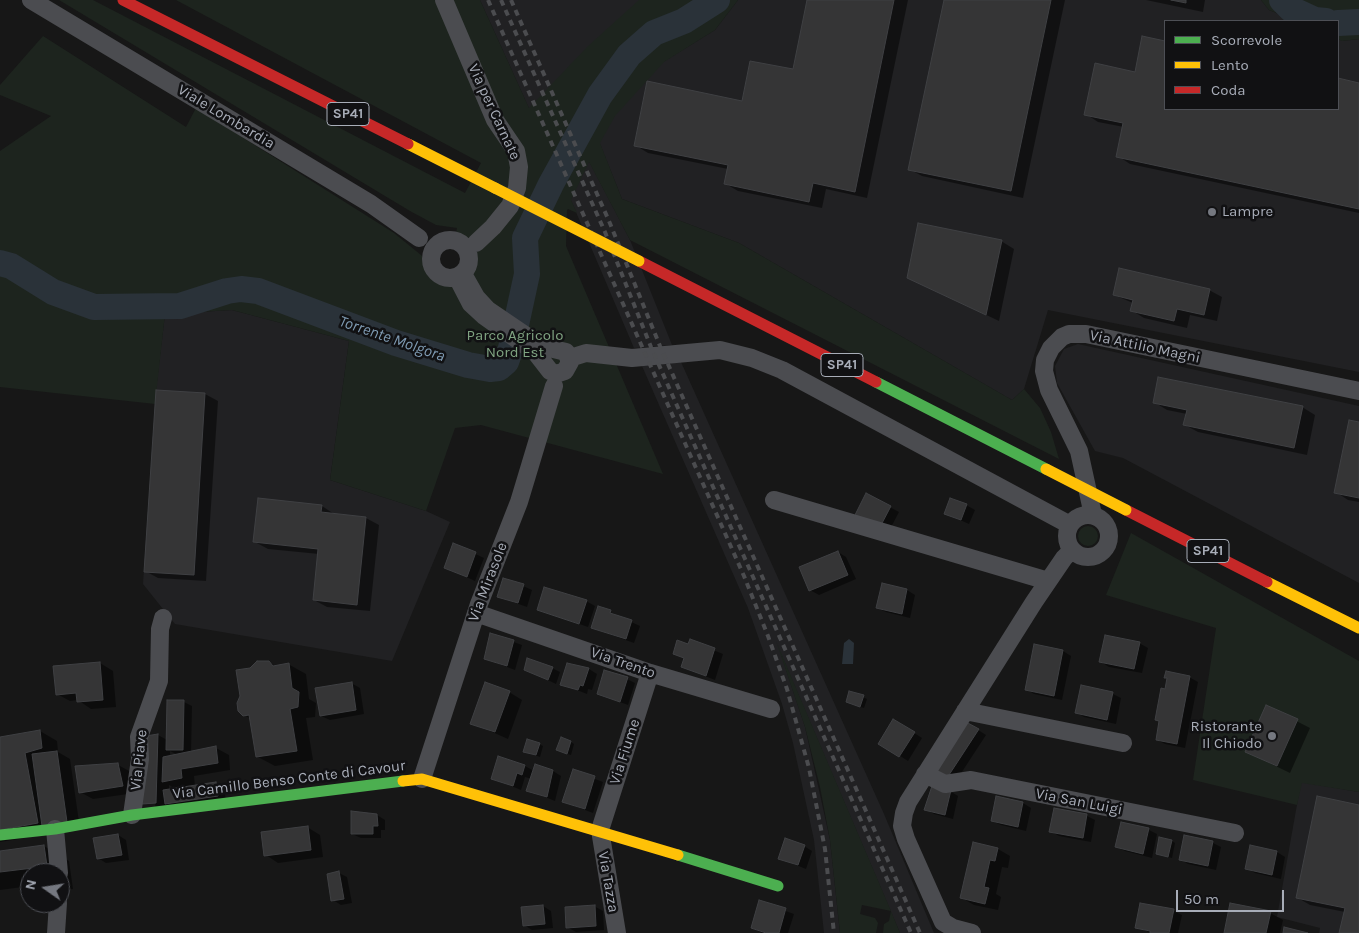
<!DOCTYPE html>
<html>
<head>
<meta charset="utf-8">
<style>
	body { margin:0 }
	#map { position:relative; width:1359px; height:933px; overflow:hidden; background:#171717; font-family:Karla,sans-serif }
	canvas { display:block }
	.legend { position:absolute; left:1164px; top:20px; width:175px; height:90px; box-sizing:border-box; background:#111113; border:1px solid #4d4f55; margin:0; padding:6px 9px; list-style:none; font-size:15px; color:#a8adb8 }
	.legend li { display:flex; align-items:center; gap:10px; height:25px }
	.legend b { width:25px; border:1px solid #4d4f55 }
	.north { position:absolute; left:20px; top:863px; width:50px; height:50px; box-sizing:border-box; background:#111113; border:1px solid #4d4f55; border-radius:50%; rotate:283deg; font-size:14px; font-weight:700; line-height:20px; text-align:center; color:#a8adb8 }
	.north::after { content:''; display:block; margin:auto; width:18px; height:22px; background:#757880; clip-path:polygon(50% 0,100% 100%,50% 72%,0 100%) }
	.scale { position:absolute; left:1176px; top:890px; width:108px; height:22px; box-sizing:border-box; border:2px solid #a8adb8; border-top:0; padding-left:6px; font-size:15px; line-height:18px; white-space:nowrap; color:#a8adb8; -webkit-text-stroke:4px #111113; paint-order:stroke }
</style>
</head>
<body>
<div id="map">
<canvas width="1359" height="933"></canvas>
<ul class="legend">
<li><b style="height:6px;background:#4caf50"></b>Scorrevole</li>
<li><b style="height:6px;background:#ffc107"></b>Lento</li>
<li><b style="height:6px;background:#c62828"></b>Coda</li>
</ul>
<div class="north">N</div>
<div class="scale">50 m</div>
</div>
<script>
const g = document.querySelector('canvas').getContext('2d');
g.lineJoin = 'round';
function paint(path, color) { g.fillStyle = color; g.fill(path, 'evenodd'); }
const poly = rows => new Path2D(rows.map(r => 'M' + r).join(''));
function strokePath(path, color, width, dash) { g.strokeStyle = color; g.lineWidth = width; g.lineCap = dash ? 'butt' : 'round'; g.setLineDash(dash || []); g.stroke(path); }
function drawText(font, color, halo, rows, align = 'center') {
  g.font = font + ' Karla,sans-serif'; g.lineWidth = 5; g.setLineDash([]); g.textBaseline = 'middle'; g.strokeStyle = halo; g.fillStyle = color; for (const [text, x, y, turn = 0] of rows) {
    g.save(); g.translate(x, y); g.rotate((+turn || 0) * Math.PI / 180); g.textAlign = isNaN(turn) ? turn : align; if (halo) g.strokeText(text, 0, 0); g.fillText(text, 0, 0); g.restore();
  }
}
const built = poly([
	[480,0,657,0,551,157],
	[738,0,1261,0,1269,10,1296,21,1165,21,1165,109,1338,109,1338,39,1342,41,1359,39,1359,372,1048,310,1024,389,1012,400,739,243,622,199,598,139,637,78,715,30],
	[587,157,630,240,672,345,634,348,567,191],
	[232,310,349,341,330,480,426,511,450,522,392,661,175,624,143,584,156,390,165,314],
	[1078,344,1359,406,1359,583,1123,458,1095,451,1057,383,1055,366,1064,349],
	[681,362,884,814,934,933,900,933,781,654,805,727,830,840,840,933,824,933,814,840,793,743,782,704,748,608,642,366],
	[1301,782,1359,792,1359,933,1319,933,1320,928,1277,917]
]);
const green = poly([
	[59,0,93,0,465,193,481,163,176,0,480,0,529,108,587,47,639,0,738,0,715,30,664,62,615,116,600,143,622,199,739,243,1012,400,1024,389,1040,408,1051,432,1059,459,630,240,589,162,571,200,577,213,568,209,567,210,566,246,663,474,481,425,455,428,426,511,330,480,349,341,232,310,165,314,155,404,0,387,0,151,51,116,0,95,0,85,43,36,186,127,196,108,394,233,421,255,443,279,450,281,469,273,473,262,475,252,471,240,456,234,457,228,436,225,410,211],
	[1261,0,1359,0,1359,39,1342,41,1338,39,1338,21,1296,21,1269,10],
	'1078 536a10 10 0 1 1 20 0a10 10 0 1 1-20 0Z',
	[1131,533,1359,661,1359,792,1302,783,1297,805,1193,780,1216,628,1106,595],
	[776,641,891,911,900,933,883,933,884,924,889,921,891,911,862,905,860,914,875,918,878,923,876,933,840,933,830,840,820,787,805,727]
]);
const water = poly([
	[849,639,854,643,853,664,842,664,844,643]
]);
const shadow = poly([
	[808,0,908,0,867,198,826,189,822,208,738,191,726,184,728,169,648,153,635,145,743,102,794,71],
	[945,0,1065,0,1023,198,922,176,909,169],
	[1146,0,1205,0,1203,12],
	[1143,38,1165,42,1165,109,1338,109,1338,80,1359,84,1359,213,1130,164,1118,156,1124,127,1098,122,1086,114,1136,73],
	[1001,241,1014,249,999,321,921,284],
	[1209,290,1222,297,1217,321,1190,315,1187,328,1144,318,1131,310,1133,303,1114,295],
	[205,394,218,401,206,581,158,578,145,571],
	[1154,402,1302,407,1315,415,1307,455,1198,432,1185,425,1187,414,1167,410],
	[1359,423,1359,502,1348,500,1336,492],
	[867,495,899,512,889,531,857,514],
	[966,505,975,510,969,524,945,513],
	[322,506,334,514,366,518,379,525,370,611,327,607,314,600,319,554,268,549,255,542],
	[454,544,484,558,475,581,445,567],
	[838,552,846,557,856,579,819,595,810,590],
	[883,585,907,590,915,595,910,618,886,612,877,608],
	[523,586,532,590,527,607,499,597],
	[586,601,595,606,588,627,539,610],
	[599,607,640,626,634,643,592,628],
	[491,634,522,645,515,670,486,659],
	[691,641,723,654,715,680,682,667,685,659,674,653,689,645],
	[1139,643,1148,648,1142,673,1109,667,1101,662],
	[1035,646,1063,651,1071,656,1062,700,1034,694,1026,689],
	[269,662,277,667,288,664,306,674,309,699,316,703,315,717,306,718,313,760,275,766,258,757,251,719,244,715,251,669],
	[100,663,113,671,116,707,91,709,78,700,70,701,57,694],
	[552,668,560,672,556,684,525,669],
	[589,669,597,674,592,690,588,689,587,694,562,684],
	[1166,677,1189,677,1198,682,1185,748,1165,744,1157,740,1169,679],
	[627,679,635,683,628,705,598,694],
	[351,683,360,688,364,714,330,720,321,716],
	[1082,687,1113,694,1121,698,1116,724,1084,717,1076,712],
	[509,692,522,700,508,739,472,723],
	[863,697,867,699,864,708,851,704],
	[184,702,192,706,191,753,216,748,229,755,230,770,194,776,195,786,215,783,224,788,226,800,156,811,147,737,158,735,167,740],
	[170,751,178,755,170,757],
	[169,785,176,789,169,790],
	[1267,706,1310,728,1290,773,1247,752],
	[894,720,922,738,908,761,880,743],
	[967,723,986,735,956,781,937,770],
	[40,731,57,741,58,752,70,759,80,829,0,842,0,738],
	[571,742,574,744,571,755,561,752],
	[539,744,543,746,540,757,525,751],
	[118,765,131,772,135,793,93,799,80,792],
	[525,766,534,771,553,771,561,776,555,801,528,790,532,779,525,777,521,790,492,778],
	[574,771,603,782,593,813,564,802],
	[950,791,958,796,953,819,934,814,925,809],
	[1023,803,1031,808,1026,831,1001,825,992,821],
	[1359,806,1359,933,1341,933,1345,912,1310,905,1298,898],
	[1055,810,1087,816,1095,820,1091,842,1059,836,1050,831],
	[368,815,377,815,385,820,385,830,381,830,381,838,361,838,352,834],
	[1122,824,1149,830,1157,834,1152,858,1125,851,1117,847],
	[307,827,320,835,323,857,278,863,266,855],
	[118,835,126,840,129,860,106,863,98,858],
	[1185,836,1213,843,1221,847,1216,870,1188,864,1180,859],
	[1172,841,1175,843,1172,858,1157,854],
	[44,846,69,861,73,889,60,890,60,873,30,873,30,886,0,890,0,852],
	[804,846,812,851,806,869,779,858],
	[1251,847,1277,852,1285,857,1281,879,1255,873,1247,868],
	[998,849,1010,856,1008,868,1002,867,996,894,1001,897,998,910,974,905,962,898],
	[339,873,347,877,352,903,341,905,333,900],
	[760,902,794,914,788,933,762,933,752,928],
	[543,906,551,911,553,928,532,930,524,925],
	[594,906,603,911,604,930,576,932,567,927],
	[1173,911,1182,915,1178,933,1151,933,1137,927],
	[1270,913,1283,920,1280,933,1225,933]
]);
const river = poly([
	[1282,0,1291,9,1315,20,1326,21],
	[1338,23,1359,22],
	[0,263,11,266,53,292,94,307,180,306,227,291,241,289,258,291,396,343,468,365,490,369,499,368,506,362,511,348,527,274,525,238,551,184,600,95,629,55,654,33,684,21,717,0]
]);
const building = poly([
	[807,0,894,0,855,192,813,183,809,202,724,184,728,165,634,146,647,81,742,101,750,61,793,69,807,0],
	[944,0,1051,0,1011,191,908,170,944,0],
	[1171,0,1186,0,1186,3,1171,0],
	[1142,36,1165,41,1165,109,1338,109,1338,78,1359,83,1359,209,1116,157,1123,123,1084,115,1095,63,1135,72,1142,36],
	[918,223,1002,240,986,315,907,278,918,223],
	[1119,268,1210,289,1204,315,1177,309,1174,321,1130,311,1133,300,1113,295,1119,268],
	[1158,377,1303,406,1294,448,1183,425,1187,410,1153,403,1158,377],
	[156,390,205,393,194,575,144,572,156,390],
	[1349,420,1359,422,1359,498,1334,493,1349,420],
	[866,493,891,506,880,527,855,515,866,493],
	[258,498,322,505,321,512,366,517,357,605,313,600,318,549,253,542,258,498],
	[950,498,967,504,961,520,944,514,950,498],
	[453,543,476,552,467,577,444,568,453,543],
	[838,551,848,575,809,591,799,567,838,551],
	[503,578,524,584,518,603,497,597,503,578],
	[882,583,907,589,902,614,876,608,882,583],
	[544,587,587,600,579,624,537,610,544,587],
	[598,606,611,610,610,613,632,620,626,639,591,628,598,606],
	[490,633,514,640,507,666,484,659,490,633],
	[1105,635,1140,642,1134,669,1099,662,1105,635],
	[690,639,715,648,706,676,681,667,684,658,673,654,677,640,688,644,690,639],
	[1034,644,1063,650,1054,696,1025,690,1034,644],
	[527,658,553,667,548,680,524,670,527,658],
	[257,661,269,661,273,666,289,663,292,688,299,692,298,707,290,709,297,751,256,757,249,715,243,716,238,711,237,703,240,696,236,670,250,668,257,661],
	[100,662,103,700,77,702,76,693,56,695,53,666,100,662],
	[567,663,589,668,583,686,580,685,578,690,560,685,567,663],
	[604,670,628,677,620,702,597,694,604,670],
	[1166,671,1190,676,1177,744,1156,740,1159,721,1155,720,1161,688,1165,689,1167,678,1164,678,1166,671],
	[352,682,356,710,320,716,315,688,352,682],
	[485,682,510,691,495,732,470,724,485,682],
	[1081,685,1113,692,1107,720,1075,713,1081,685],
	[849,691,864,695,860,707,846,702,849,691],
	[167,700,184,700,183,750,166,750,167,700],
	[1266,705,1298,719,1277,766,1245,752,1266,705],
	[893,719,915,732,899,757,878,744,893,719],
	[966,722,979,729,947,778,935,770,966,722],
	[40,730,42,748,25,753,38,823,0,830,0,737,40,730],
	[158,734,156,803,142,804,146,736,158,734],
	[561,737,571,741,567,754,556,750,561,737],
	[527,739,540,743,536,755,523,752,527,739],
	[216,746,218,763,181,769,182,778,162,782,163,757,216,746],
	[57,751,67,822,42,826,32,754,57,751],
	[498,756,525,765,522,775,517,773,513,786,491,779,498,756],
	[118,763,123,786,79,793,75,766,118,763],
	[535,764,553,770,547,797,526,791,535,764],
	[573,769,595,776,585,809,562,802,573,769],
	[216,782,218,796,165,804,163,790,216,782],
	[932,786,951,790,945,815,924,810,932,786],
	[996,796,1023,802,1018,827,991,821,996,796],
	[1317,796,1359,805,1359,933,1339,933,1345,908,1296,898,1317,796],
	[1054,808,1087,814,1083,838,1049,832,1054,808],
	[351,811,377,814,378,826,373,826,373,834,351,834,351,811],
	[1121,822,1149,828,1143,854,1115,847,1121,822],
	[308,826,311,850,264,856,261,832,308,826],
	[118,834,122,855,97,859,93,838,118,834],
	[1184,835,1213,841,1208,866,1179,860,1184,835],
	[1159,837,1172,840,1168,857,1156,854,1159,837],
	[785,838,805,845,798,865,778,859,785,838],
	[973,842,998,848,995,861,990,860,984,887,989,888,985,904,960,898,973,842],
	[44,845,48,873,34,873,33,868,0,872,0,851,44,845],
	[1250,845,1277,851,1272,875,1245,869,1250,845],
	[339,871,344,899,331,901,327,874,339,871],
	[759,900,786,908,779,933,766,933,751,928,759,900],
	[1140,903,1174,909,1169,933,1150,933,1150,931,1135,928,1140,903],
	[1230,903,1271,911,1266,933,1224,933,1230,903],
	[543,905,545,924,523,926,521,907,543,905],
	[595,905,596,926,566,928,565,907,595,905],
	[1284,927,1308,933,1283,933,1284,927]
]);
const street = poly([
	[31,0,371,204,419,238],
	[444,0,495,120,516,151,519,167,517,188,510,206,493,227,476,243],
	'431 259a19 19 0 1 1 38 0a19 19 0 1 1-38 0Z',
	[457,277,471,304,484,316,536,353,550,371,556,374,565,371,570,362,566,352,541,346,488,310,476,297,463,274],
	[570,358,586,353,632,358,720,350,752,358,782,370,1070,525],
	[774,500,1048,581],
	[1093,515,1079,451,1049,390,1044,371,1045,360,1051,348,1062,337,1069,334,1086,334,1359,391],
	'1067 536a21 21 0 1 1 42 0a21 21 0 1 1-42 0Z',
	[476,613,650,673,771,709],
	[965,711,1123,743],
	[925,774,945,784,971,780,1235,833],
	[422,779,479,604,519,502,554,386],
	[132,815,140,759,139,737,159,681,160,629,163,618],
	[55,829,59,873],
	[56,933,58,903],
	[617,933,600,830,650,673],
	[972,933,953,928,943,922,906,839,902,826,904,813,908,802,1034,602,1064,558,1072,550]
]);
const fast = poly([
	[876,382,1046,469],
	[0,835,55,829,132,815,403,781],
	[678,855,778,886]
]);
const slow = poly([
	[408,144,495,188],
	[1267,582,1359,628],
	[403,781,422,779,678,855]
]);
const jam = poly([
	[123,0,408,144],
	[639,261,876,382],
	[1126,510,1267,582]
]);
const rail = poly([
	[488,0,744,576,768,636,787,689,809,768,825,849,834,933],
	[501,0,605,232,651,347,911,933],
	[511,0,609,221,660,346,920,933]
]);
const slowBridge = poly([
	[495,188,639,261],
	[1046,469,1126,510]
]);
const markers = [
	[1212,212,5,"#757880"],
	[1272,736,5,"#757880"]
];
const shields = [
	[348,114,42],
	[842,365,42],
	[1208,551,42]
];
const shieldNames = [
	["SP41",348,114],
	["SP41",842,365],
	["SP41",1208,551]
];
const streetNames = [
	["Via per Carnate",494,112,65],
	["Viale Lombardia",226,117,31],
	["Via Attilio Magni",1145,347,12],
	["Via Mirasole",488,582,-69],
	["Via Trento",623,663,19],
	["Via Fiume",625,752,-72],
	["Via Piave",139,760,-84],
	["Via Camillo Benso Conte di Cavour",289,780,-7],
	["Via San Luigi",1079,802,11],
	["Via Tazza",608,882,80]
];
const poiNames = [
	["Lampre",1222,212],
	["Ristorante",1262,727,"right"],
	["Il Chiodo",1262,744,"right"]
];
const parkNames = [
	["Parco Agricolo",515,336],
	["Nord Est",515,353]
];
const waterNames = [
	["Torrente Molgora",392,339,19]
];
paint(built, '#212123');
paint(green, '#1d241e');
paint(water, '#2a3239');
paint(shadow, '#0007');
strokePath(river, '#2a3239', 26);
paint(building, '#353536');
strokePath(building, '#3f4043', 1);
strokePath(street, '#4b4c50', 18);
strokePath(fast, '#4caf50', 11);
strokePath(slow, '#ffc107', 11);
strokePath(jam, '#c62828', 11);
strokePath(rail, '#4b4c4f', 4, [6, 5]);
strokePath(slowBridge, '#ffc107', 11);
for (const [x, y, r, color] of markers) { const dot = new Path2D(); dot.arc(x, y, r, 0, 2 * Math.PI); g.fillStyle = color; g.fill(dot); strokePath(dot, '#111113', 2); }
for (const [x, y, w] of shields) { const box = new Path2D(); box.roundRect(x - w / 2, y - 11.5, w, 23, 4); g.fillStyle = '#111113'; g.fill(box); strokePath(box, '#a8adb8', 1); }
drawText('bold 14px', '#a8adb8', null, shieldNames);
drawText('15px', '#a8adb8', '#111113', streetNames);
drawText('15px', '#a8adb8', '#111113', poiNames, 'left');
drawText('15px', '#7fa381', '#111113', parkNames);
drawText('italic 16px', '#7f9bb3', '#111113', waterNames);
</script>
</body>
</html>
